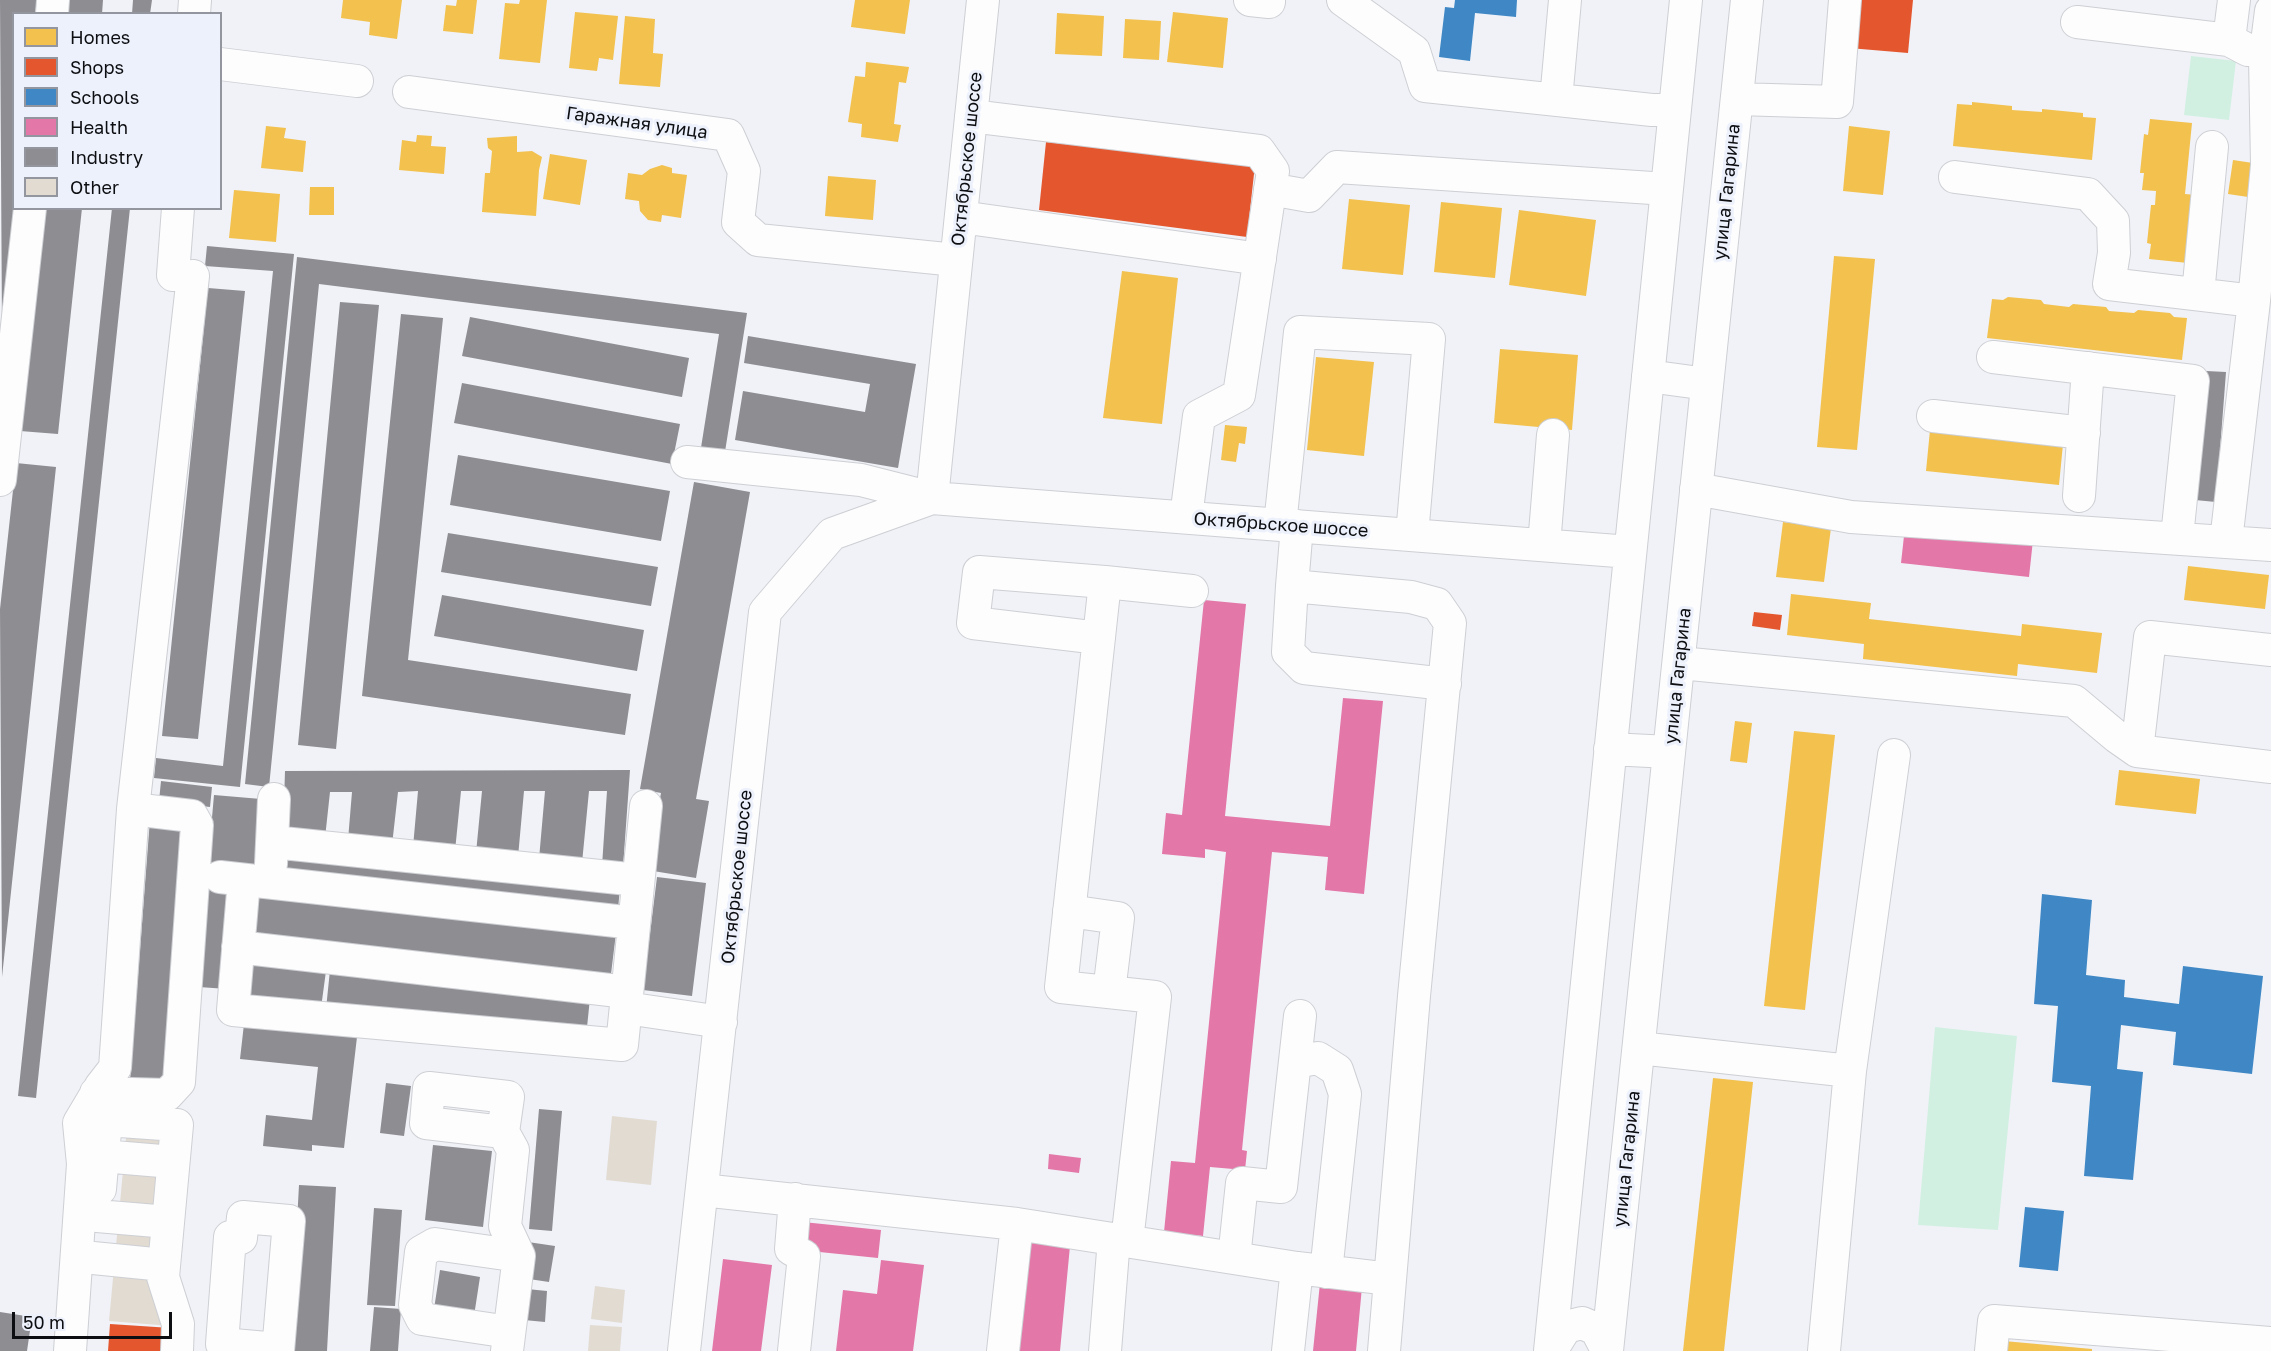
<!DOCTYPE html>
<html>
<head>
<meta charset="utf-8">
<style>
	body { margin:0 }
	#map { position:relative; width:2271px; height:1351px; overflow:hidden; background:#f0f2f8; font-family:"Golos Text",sans-serif }
	canvas { display:block }
	.legend { position:absolute; left:12px; top:12px; width:210px; height:198px; box-sizing:border-box; background:#edf1fc; border:2px solid #93969e; margin:0; padding:8px 10px; list-style:none; font-size:18px; color:#0d0e11 }
	.legend li { display:flex; align-items:center; gap:12px; height:30px }
	.legend b { width:30px; border:2px solid #93969e }
	.scale { position:absolute; left:12px; top:1312px; width:160px; height:27px; box-sizing:border-box; border:3px solid #0d0e11; border-top:0; padding-left:8px; font-size:18px; line-height:21px; white-space:nowrap; color:#0d0e11; -webkit-text-stroke:4px #edf1fc; paint-order:stroke }
</style>
</head>
<body>
<div id="map">
<canvas width="2271" height="1351"></canvas>
<ul class="legend">
<li><b style="height:16px;background:#f2c14e"></b>Homes</li>
<li><b style="height:16px;background:#e4572e"></b>Shops</li>
<li><b style="height:16px;background:#3f88c5"></b>Schools</li>
<li><b style="height:16px;background:#e377a8"></b>Health</li>
<li><b style="height:16px;background:#8d8d92"></b>Industry</li>
<li><b style="height:16px;background:#e2dbd2"></b>Other</li>
</ul>
<div class="scale">50 m</div>
</div>
<script>
const g = document.querySelector('canvas').getContext('2d');
g.lineJoin = 'round';
function paint(path, color) { g.fillStyle = color; g.fill(path, 'evenodd'); }
const poly = rows => new Path2D(rows.map(r => 'M' + r).join(''));
function strokePath(path, color, width, dash) { g.strokeStyle = color; g.lineWidth = width; g.lineCap = dash ? 'butt' : 'round'; g.setLineDash(dash || []); g.stroke(path); }
function drawText(font, color, halo, rows, align = 'center') {
  g.font = font + ' "Golos Text",sans-serif'; g.lineWidth = 6; g.setLineDash([]); g.textBaseline = 'middle'; g.strokeStyle = halo; g.fillStyle = color; for (const [text, x, y, turn = 0] of rows) {
    g.save(); g.translate(x, y); g.rotate((+turn || 0) * Math.PI / 180); g.textAlign = isNaN(turn) ? turn : align; if (halo) g.strokeText(text, 0, 0); g.fillText(text, 0, 0); g.restore();
  }
}
const green = poly([
	[2191,56,2236,61,2229,120,2184,115],
	[1935,1027,2017,1036,1998,1230,1918,1225]
]);
const homes = poly([
	[343,0,402,0,397,39,369,35,370,22,341,18],
	[457,0,477,0,473,34,443,31,446,5,456,6],
	[520,0,547,0,540,63,499,59,505,3,519,4],
	[855,0,910,0,905,34,851,27],
	[575,12,618,16,613,60,599,58,597,71,569,68],
	[1173,12,1228,18,1223,68,1167,62],
	[1057,13,1104,16,1102,56,1055,54],
	[625,16,655,19,653,53,663,54,660,87,619,84],
	[1125,19,1161,21,1159,60,1123,58],
	[866,62,909,67,906,83,899,82,894,124,901,125,898,142,861,137,862,124,848,122,855,76,865,77],
	[1972,102,2012,106,2012,110,2042,112,2042,109,2083,113,2083,117,2096,118,2092,160,1953,146,1957,104,1972,105],
	[2150,119,2192,123,2185,194,2196,195,2188,263,2149,259,2151,244,2147,243,2151,205,2155,205,2156,191,2142,190,2144,173,2140,173,2144,134,2148,135],
	[266,126,286,128,284,138,306,141,303,172,261,168],
	[1849,126,1890,131,1883,195,1843,191],
	[417,135,432,136,431,146,446,147,444,174,399,170,402,140,416,142],
	[517,136,517,152,532,151,542,157,539,170,536,216,482,212,485,173,490,173,492,151,488,148,487,138],
	[550,154,587,160,580,205,543,199],
	[2233,160,2253,163,2248,197,2228,194],
	[662,165,672,168,672,173,687,175,681,218,662,215,661,222,648,220,640,211,639,201,625,199,628,173,642,175,650,169],
	[828,176,876,180,873,220,825,216],
	[310,187,334,187,334,215,309,215],
	[234,190,280,194,276,242,229,238],
	[1349,199,1410,205,1403,275,1342,269],
	[1441,202,1502,208,1495,278,1434,272],
	[1519,210,1596,220,1586,296,1509,285],
	[1834,256,1875,259,1857,450,1817,447],
	[1122,271,1178,278,1162,424,1103,418],
	[2008,297,2041,300,2044,304,2069,307,2073,304,2106,307,2109,311,2134,313,2138,310,2170,313,2174,317,2187,318,2182,360,1987,338,1992,299,2003,300],
	[1500,349,1578,355,1572,430,1494,423],
	[1316,357,1374,362,1364,456,1307,450],
	[1225,425,1247,427,1245,444,1239,443,1236,462,1221,460],
	[1930,430,2063,444,2059,485,1926,471],
	[1783,522,1831,528,1824,582,1776,577],
	[2188,566,2269,575,2265,609,2184,600],
	[1791,594,1871,603,1869,619,2021,636,2022,624,2102,633,2097,673,2018,664,2017,676,1863,659,1864,644,1787,635],
	[1735,721,1752,723,1747,763,1730,761],
	[1794,731,1835,735,1805,1010,1764,1006],
	[2119,770,2200,779,2196,814,2115,805],
	[1713,1078,1753,1082,1724,1351,1683,1351],
	[2004,1341,2092,1349,2092,1351,2003,1351]
]);
const shops = poly([
	[1854,0,1913,0,1908,53,1849,48],
	[1046,142,1255,165,1247,237,1039,210],
	[1754,612,1782,615,1780,630,1752,626],
	[110,1324,171,1328,169,1351,108,1351]
]);
const schools = poly([
	[1455,0,1517,0,1516,17,1475,13,1470,61,1439,57,1445,7,1454,8],
	[2042,894,2092,900,2086,975,2125,980,2124,997,2179,1004,2183,966,2263,976,2252,1074,2173,1065,2176,1032,2121,1025,2117,1069,2143,1072,2133,1180,2084,1176,2091,1086,2052,1082,2058,1006,2034,1004],
	[2025,1207,2064,1211,2058,1271,2019,1267]
]);
const health = poly([
	[1905,527,2033,540,2029,577,1901,563],
	[1204,600,1246,604,1225,816,1330,826,1343,698,1383,701,1364,894,1325,890,1328,857,1272,852,1242,1150,1247,1151,1245,1170,1210,1167,1203,1236,1164,1232,1171,1161,1195,1163,1226,852,1205,849,1205,858,1162,854,1166,813,1182,815],
	[1049,1154,1081,1158,1079,1173,1048,1169],
	[803,1222,881,1230,878,1258,800,1250],
	[1030,1242,1070,1246,1060,1351,1018,1351],
	[723,1259,772,1265,761,1351,712,1351],
	[881,1260,924,1265,913,1351,836,1351,843,1290,877,1294],
	[1320,1283,1362,1287,1356,1351,1313,1351]
]);
const industry = poly([
	[0,0,37,0,35,14,14,14,14,208,2,329],
	[65,0,103,0,102,14,64,14],
	[133,0,152,0,150,14,132,14],
	[44,208,82,208,58,434,20,431],
	[112,208,130,208,36,1098,18,1096],
	[207,246,294,254,240,787,154,778,156,758,223,766,273,271,205,266],
	[297,257,747,313,724,458,700,454,719,334,319,284,269,787,245,784],
	[208,288,245,291,198,739,162,736],
	[340,302,379,305,336,749,298,745],
	[401,314,443,318,408,660,631,694,625,735,362,696],
	[470,317,689,358,682,397,462,356],
	[748,336,916,364,898,468,735,440,743,391,865,412,870,384,744,363],
	[2206,371,2226,372,2216,502,2195,500],
	[462,383,680,424,672,464,454,423],
	[458,455,670,491,661,541,450,505],
	[16,463,56,467,2,977,0,609],
	[694,482,750,492,696,799,709,801,696,878,647,870,661,793,640,789],
	[448,533,658,567,651,606,441,572],
	[442,595,644,630,637,671,434,636],
	[630,770,623,867,602,866,607,791,589,791,582,863,539,859,545,791,524,791,518,857,476,853,482,791,461,791,455,851,413,847,418,791,398,792,392,845,348,840,352,792,330,792,325,838,283,834,285,771],
	[161,781,212,787,210,807,159,801],
	[214,795,261,799,256,867,208,863],
	[150,819,191,822,171,1084,130,1081],
	[282,854,620,888,618,909,280,876],
	[657,877,706,883,692,996,643,990],
	[207,889,235,891,227,989,199,987],
	[247,894,616,933,611,974,242,934],
	[251,961,326,971,321,1008,247,999],
	[330,970,590,998,586,1037,326,1009],
	[244,1024,357,1037,344,1148,312,1145,312,1151,263,1146,266,1115,312,1120,318,1067,240,1059],
	[386,1083,411,1086,404,1136,380,1133],
	[539,1109,562,1111,552,1231,529,1229],
	[433,1145,492,1151,483,1227,425,1220],
	[299,1185,336,1187,327,1351,290,1351],
	[374,1208,402,1210,395,1306,367,1305],
	[528,1242,555,1246,549,1282,529,1279],
	[440,1270,480,1277,474,1316,434,1309],
	[527,1289,547,1291,545,1322,524,1320],
	[374,1307,401,1309,398,1351,370,1351],
	[0,1312,32,1317,27,1351,0,1351]
]);
const building = poly([
	[129,1106,168,1110,171,1326,109,1321],
	[612,1116,657,1121,651,1185,606,1180],
	[595,1286,625,1290,622,1323,591,1319],
	[590,1325,622,1327,620,1351,588,1351]
]);
const minor = poly([
	[1250,0,1269,2,1269,0],
	[1343,0,1414,51,1425,86,1652,110,1675,110],
	[2234,0,2229,40,2248,50],
	[52,14,53,0],
	[194,14,195,0],
	[2077,22,2229,40],
	[220,64,357,81],
	[409,92,728,135,744,171,738,222,758,240,956,260],
	[1737,99,1837,102,1845,0],
	[1556,100,1565,0],
	[971,116,1259,151,1273,171,1239,395,1199,416,1186,517],
	[1955,177,2088,194,2113,221,2114,253,2109,284,2254,301],
	[1270,189,1309,196,1337,167,1667,189],
	[961,217,1260,259],
	[173,275,178,208],
	[2198,294,2212,147],
	[1993,357,2193,381,2177,537],
	[1648,376,1707,384],
	[1933,416,2084,433],
	[687,462,861,480,932,498],
	[0,480,30,208],
	[1696,489,1851,517,2271,545],
	[2079,496,2088,368],
	[932,498,983,0],
	[1280,525,1300,332,1429,339,1412,535],
	[1297,526,1292,586,1411,597,1437,604,1450,623,1414,996,1384,1351],
	[2226,541,2254,301,2267,165,2265,58,2271,11],
	[1544,545,1553,435],
	[1105,582,1192,591],
	[1292,586,1288,652,1304,668,1445,684],
	[1099,638,973,623,979,572,1105,582,1061,987,1155,997,1127,1241],
	[1680,663,2074,701,2117,737,2137,751,2271,767],
	[1610,749,1669,752],
	[2137,751,2150,637,2271,650],
	[273,842,638,880],
	[271,864,274,799],
	[220,877,634,923],
	[244,880,233,1010,622,1045,646,806],
	[1069,911,1118,918,1109,992],
	[238,947,627,992],
	[626,1008,721,1022],
	[1639,1048,1850,1071],
	[1295,1062,1318,1058,1337,1070,1345,1094,1326,1272],
	[96,1093,167,1095,179,1082,197,825,192,816,133,809],
	[503,1132,426,1123,429,1088,508,1097,503,1132,513,1150,505,1226,519,1256,507,1351],
	[102,1156,173,1162],
	[100,1189,106,1120,177,1125,163,1277,178,1324,177,1351],
	[702,1190,1017,1224,1297,1268,1390,1279],
	[97,1216,168,1222],
	[93,1258,164,1265],
	[1234,1258,1242,1183,1281,1187,1300,1016],
	[509,1332,422,1319,415,1305,421,1252,435,1244,519,1256],
	[70,1351,83,1164,79,1123,101,1086,115,1068,133,809,193,276],
	[278,1351,289,1221,243,1217,241,1238,230,1237,222,1344,278,1349],
	[684,1351,765,612,832,534,932,498,1630,552],
	[794,1351,804,1256,791,1249,795,1199],
	[1003,1351,1017,1224],
	[1105,1351,1114,1239],
	[1288,1351,1297,1268],
	[1550,1351,1686,0],
	[1551,1351,1566,1327,1582,1323,1596,1329,1607,1350],
	[1607,1351,1747,0],
	[1824,1351,1850,1071,1894,755],
	[1991,1351,1994,1321,2271,1343]
]);
const streetNames = [
	["Гаражная улица",637,123,8],
	["Октябрьское шоссе",967,159,-84],
	["улица Гагарина",1727,192,-84],
	["Октябрьское шоссе",1281,525,4],
	["улица Гагарина",1678,676,-84],
	["Октябрьское шоссе",737,877,-84],
	["улица Гагарина",1627,1159,-84]
];
paint(green, '#d2f0e1');
paint(homes, '#f2c14e');
paint(shops, '#e4572e');
paint(schools, '#3f88c5');
paint(health, '#e377a8');
paint(industry, '#8d8d92');
paint(building, '#e2dbd2');
strokePath(minor, '#cdcfd3', 34);
strokePath(minor, '#fdfdfe', 32);
drawText('18px', '#0d0e11', '#edf1fc', streetNames);
</script>
</body>
</html>
